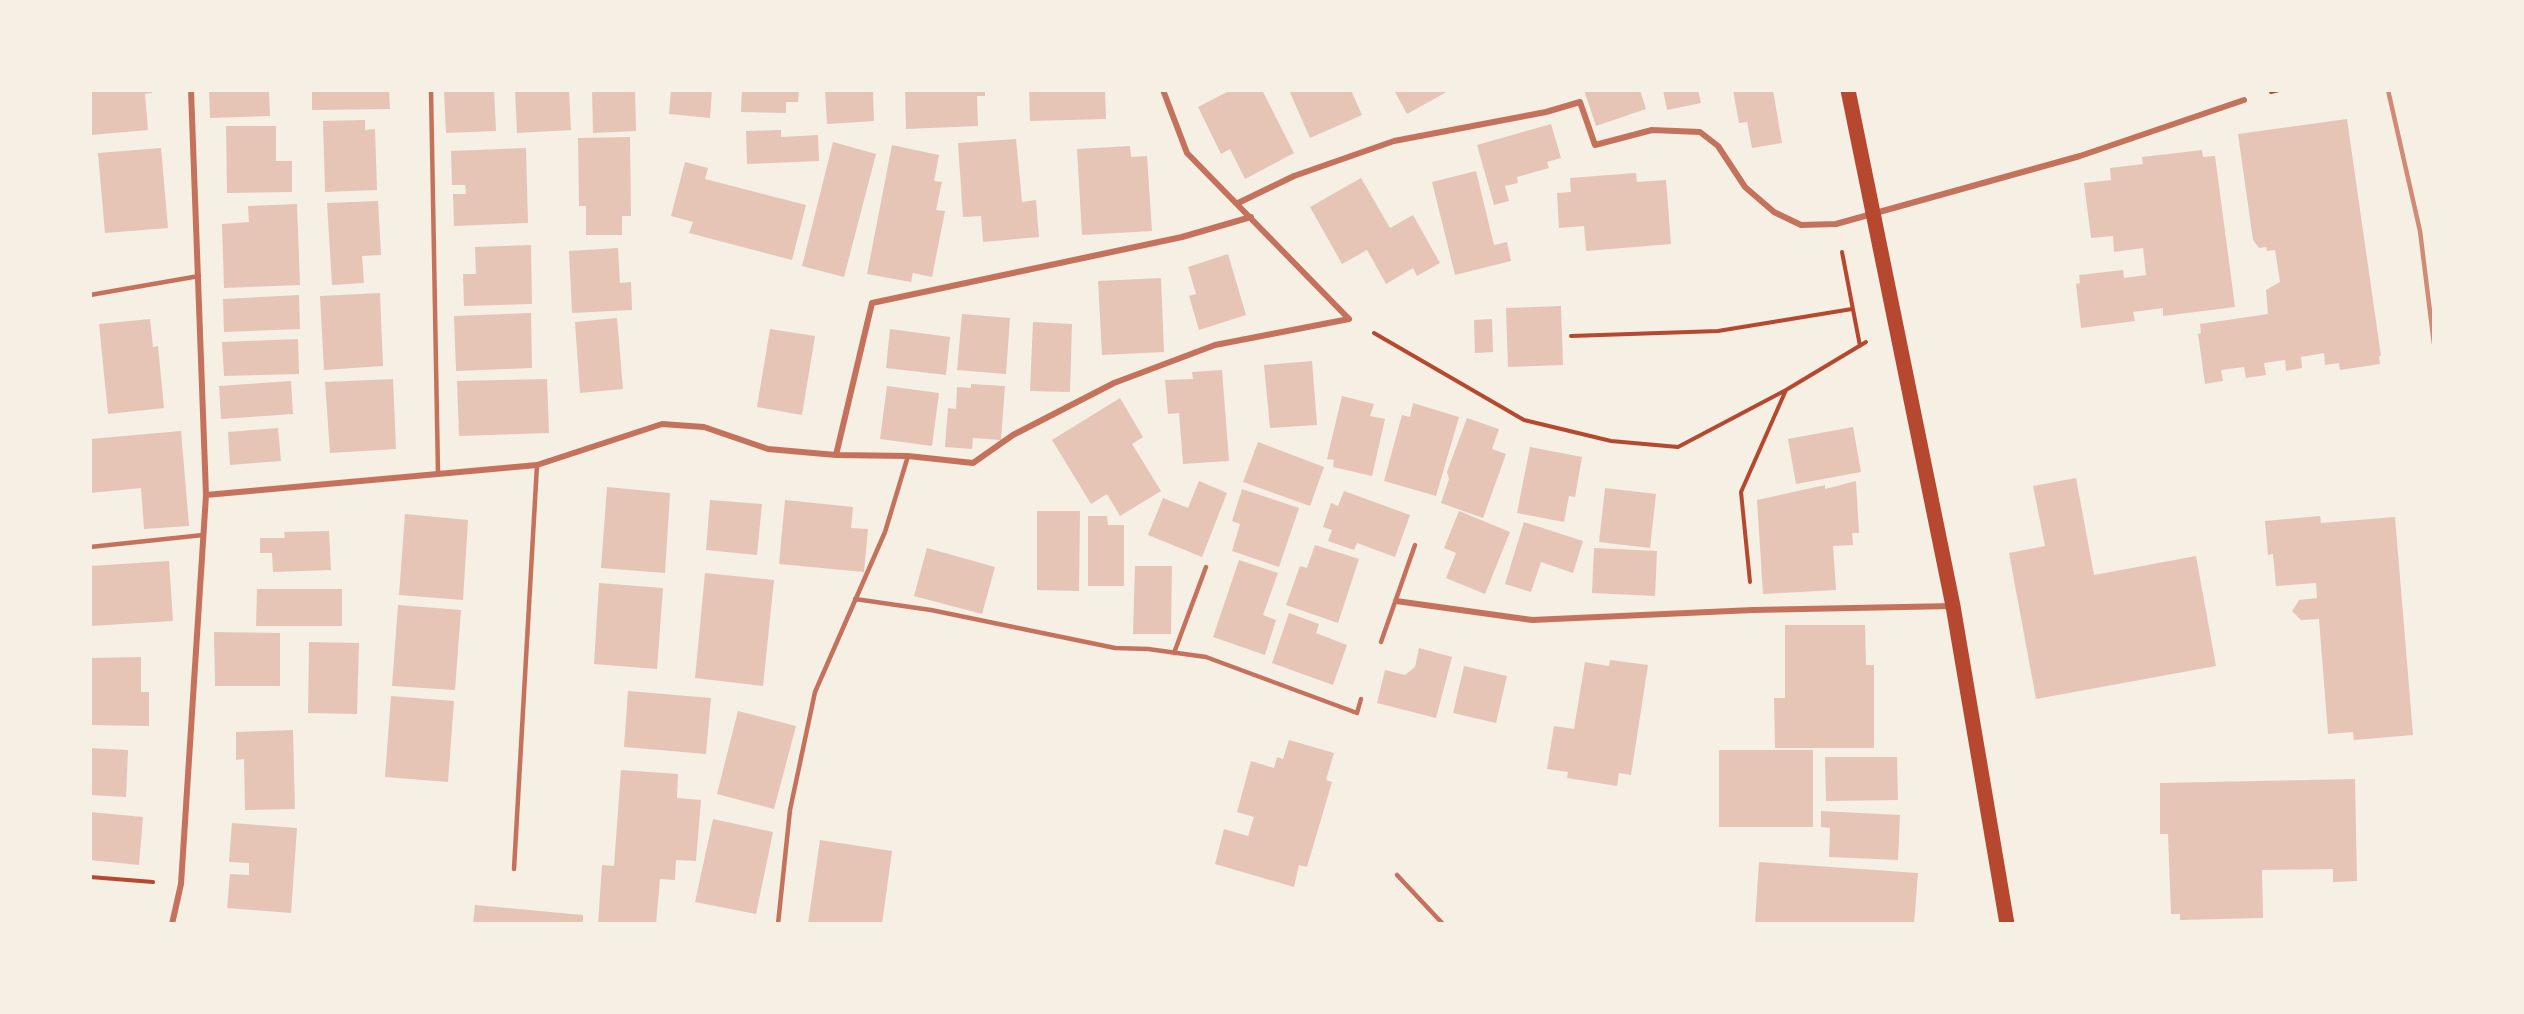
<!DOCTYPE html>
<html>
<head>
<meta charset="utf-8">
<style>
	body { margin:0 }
	#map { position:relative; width:2524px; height:1014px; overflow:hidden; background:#f6efe4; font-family:"Sofia Sans Condensed",sans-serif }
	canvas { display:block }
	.frame { position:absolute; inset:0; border:92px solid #f6efe4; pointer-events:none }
</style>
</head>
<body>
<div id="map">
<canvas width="2524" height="1014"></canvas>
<div class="frame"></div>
</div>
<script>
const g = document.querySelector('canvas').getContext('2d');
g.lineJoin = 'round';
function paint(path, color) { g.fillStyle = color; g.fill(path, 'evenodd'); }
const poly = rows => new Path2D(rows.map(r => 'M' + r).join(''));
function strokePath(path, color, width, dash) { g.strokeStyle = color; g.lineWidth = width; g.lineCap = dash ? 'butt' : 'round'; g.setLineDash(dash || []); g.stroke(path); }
const building = poly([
	[90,90,151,90,152,93,145,94,148,130,91,135],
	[209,90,269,90,270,116,210,118],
	[312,90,389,90,390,109,312,110],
	[444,90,494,90,496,131,446,133],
	[515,90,569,90,571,130,517,133],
	[592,90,635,90,636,131,593,133],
	[671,90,712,90,710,118,669,114],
	[742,90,799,90,798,102,786,102,786,113,741,112],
	[825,90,873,90,874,121,827,124],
	[905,90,985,90,985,96,977,96,978,126,906,129],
	[1029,90,1105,90,1106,119,1030,121],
	[1231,90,1262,90,1294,153,1245,179,1230,149,1221,154,1198,107],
	[1289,90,1351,90,1362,115,1310,138],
	[1394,90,1450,90,1407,114],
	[1584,90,1640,90,1646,109,1596,126],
	[1663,90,1698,90,1701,103,1667,110],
	[1733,90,1773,90,1782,143,1752,148,1747,122,1739,123],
	[2347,119,2381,356,2379,356,2380,364,2340,370,2339,363,2325,365,2324,353,2301,357,2302,368,2286,371,2285,360,2264,363,2266,375,2246,378,2244,367,2221,370,2223,381,2205,384,2198,334,2201,333,2200,324,2268,314,2266,290,2280,282,2275,250,2267,251,2266,247,2259,248,2253,240,2238,134],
	[365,120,365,130,375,129,377,190,325,192,323,121],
	[1551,124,1561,158,1547,162,1549,168,1517,177,1518,183,1505,186,1509,201,1494,205,1477,145],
	[226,126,276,126,276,161,292,161,292,192,227,193],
	[781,130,781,137,818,135,819,161,747,164,746,131],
	[630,137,631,216,622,216,622,235,586,235,586,206,579,206,578,138],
	[1016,139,1022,202,1036,200,1039,237,983,242,981,216,963,217,958,143],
	[833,142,876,154,844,277,802,266],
	[892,145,939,155,934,181,942,182,936,210,945,211,932,277,913,273,911,282,867,274],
	[1130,146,1131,157,1147,156,1152,231,1082,235,1077,149],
	[161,148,168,228,105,233,98,153],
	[526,148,528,223,454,226,453,194,466,194,465,185,452,185,451,151],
	[2202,150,2203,157,2215,156,2235,307,2163,316,2163,308,2133,312,2135,321,2081,328,2076,284,2080,283,2079,275,2123,270,2124,278,2146,275,2143,248,2114,252,2113,236,2091,238,2084,183,2111,180,2110,168,2143,164,2142,157],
	[685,162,708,168,705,179,806,205,792,260,689,233,693,222,671,216],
	[1476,171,1494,245,1507,242,1511,261,1455,275,1432,182],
	[1636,173,1637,182,1666,180,1671,244,1586,251,1584,226,1559,228,1557,193,1571,192,1570,178],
	[1361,178,1390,228,1413,215,1440,263,1417,276,1413,268,1386,284,1367,250,1342,264,1310,207],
	[378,201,381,255,362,256,364,283,332,285,327,203],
	[297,204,300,285,224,288,222,224,249,222,248,206],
	[531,245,532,304,464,306,463,274,476,274,475,247],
	[618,248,620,283,631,282,632,310,572,313,569,251],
	[1228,254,1246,315,1199,330,1189,296,1196,294,1188,267],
	[1161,278,1164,352,1102,355,1098,281],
	[380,293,383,366,324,370,320,296],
	[299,295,300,329,224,332,223,299],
	[1561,306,1563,365,1508,367,1506,308],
	[531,313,532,368,456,371,454,316],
	[962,314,1010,318,1006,374,957,370],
	[617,318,623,389,580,393,575,322],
	[150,319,153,347,158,346,164,408,108,414,99,324],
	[1492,319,1493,352,1475,353,1474,320],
	[1033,322,1072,324,1070,392,1030,391],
	[770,329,815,336,802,415,757,407],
	[890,329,950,337,946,375,886,368],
	[298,339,299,374,224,376,222,342],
	[1312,361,1317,425,1270,428,1264,365],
	[1222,370,1229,461,1183,464,1179,413,1168,414,1165,380,1193,379,1192,372],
	[393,379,396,449,330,453,325,382],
	[547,379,549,433,459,436,457,381],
	[291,381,293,414,221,419,219,386],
	[971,384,1005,386,1001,440,973,438,972,449,945,447,948,408,956,409,957,387,971,388],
	[887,386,939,393,932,446,880,439],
	[1342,396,1374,404,1370,416,1385,419,1372,476,1333,467,1334,460,1327,459],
	[1120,398,1143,437,1132,444,1161,491,1120,516,1107,494,1091,504,1052,440],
	[1413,403,1459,417,1436,496,1384,481,1402,415,1410,417],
	[1467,418,1499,429,1492,449,1506,454,1483,518,1441,503,1449,479,1447,472],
	[1853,427,1861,472,1796,484,1788,439],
	[278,428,281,461,230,465,228,432],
	[181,431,189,526,144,529,141,488,90,493,90,439],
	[1258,442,1324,467,1310,506,1243,482],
	[1530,447,1582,457,1575,497,1569,496,1564,522,1517,513],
	[2076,478,2094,575,2196,556,2216,666,2036,699,2009,553,2045,546,2033,486],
	[1199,481,1227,493,1202,557,1148,535,1163,498,1188,508],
	[1856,481,1859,533,1852,533,1853,545,1833,546,1836,590,1763,594,1757,500,1825,485,1825,489],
	[607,487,670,493,665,573,601,568],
	[1605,488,1656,494,1650,548,1599,542],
	[1242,489,1299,508,1279,567,1232,551,1240,524,1232,521],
	[1344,491,1410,515,1395,557,1357,543,1354,550,1328,541,1332,530,1323,527,1331,503,1338,506],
	[710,500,762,504,757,555,706,550],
	[785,500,853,507,851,528,868,529,864,572,779,564],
	[1037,511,1080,511,1079,591,1037,590],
	[1459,511,1510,532,1485,594,1446,578,1456,553,1444,548],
	[405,514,468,520,463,600,399,595],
	[1088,516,1107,516,1108,525,1124,525,1124,586,1088,586],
	[2320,516,2321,523,2395,517,2413,735,2354,740,2353,732,2328,734,2319,619,2301,620,2292,611,2299,600,2317,598,2316,583,2276,586,2273,554,2268,555,2265,521],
	[1524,522,1583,541,1573,573,1541,562,1531,592,1505,584],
	[329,531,331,570,273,572,272,553,260,553,260,538,285,538,284,532],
	[1315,545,1359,559,1338,623,1286,605,1300,566,1307,568],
	[927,548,995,567,982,614,914,596],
	[1594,548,1657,551,1655,596,1592,593],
	[1239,560,1278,573,1263,615,1276,620,1265,655,1213,637],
	[169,561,173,621,90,626,90,566],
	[1135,566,1172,566,1171,634,1133,634],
	[705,573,774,580,763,686,695,678],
	[599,583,663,588,657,669,594,664],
	[257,589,342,589,342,626,256,626],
	[398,605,461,610,455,690,392,686],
	[1289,613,1319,624,1316,633,1347,645,1333,685,1272,663],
	[1785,625,1865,625,1866,665,1874,665,1874,748,1775,748,1774,698,1785,698],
	[214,632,280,633,280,686,215,686],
	[309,642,359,643,357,714,308,713],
	[1419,648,1452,657,1436,718,1377,703,1385,670,1405,675,1415,667],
	[141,657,141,692,149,692,149,726,90,725,90,658],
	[1610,660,1648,665,1631,775,1619,773,1617,786,1567,778,1568,772,1547,769,1554,726,1574,729,1585,662,1609,666],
	[1464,666,1507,676,1496,723,1453,713],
	[628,691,711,698,706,754,624,747],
	[391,696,454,701,448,782,385,777],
	[738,711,796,726,774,809,717,794],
	[293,730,295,809,245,810,244,759,236,760,236,732],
	[1289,740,1334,753,1326,780,1332,782,1307,867,1299,865,1294,887,1215,864,1224,829,1248,836,1254,817,1237,812,1251,761,1274,768,1277,757,1283,759],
	[90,748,128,750,126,797,90,795],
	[1719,750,1813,750,1813,827,1719,827],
	[1825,757,1897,757,1898,800,1826,801],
	[621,770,678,774,677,798,701,800,696,861,676,860,675,880,660,879,656,924,598,924,602,865,614,866],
	[2355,779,2357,881,2333,882,2333,869,2262,870,2263,918,2180,920,2180,914,2171,914,2168,834,2160,834,2160,783],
	[1821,811,1900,815,1898,860,1829,857,1830,828,1821,827],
	[90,812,143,817,139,865,90,860],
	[713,819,773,832,756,914,695,902],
	[232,823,297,828,291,913,227,908,230,874,249,875,249,863,229,862],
	[820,840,892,851,882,924,808,924],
	[1759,862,1918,873,1914,924,1755,924],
	[475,905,583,915,583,924,473,924]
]);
const path = poly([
	[2271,92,2279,90],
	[1842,252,1860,346],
	[1374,333,1524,420,1611,441,1678,447,1786,390],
	[1571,336,1718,331,1852,309],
	[1750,582,1741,492,1786,390,1866,342],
	[90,877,153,882]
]);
const service = poly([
	[431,90,438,473],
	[90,295,199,276],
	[90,547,203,535],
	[855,599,931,610,1115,648,1148,649,1206,657,1357,713,1361,699],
	[1381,642,1415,545],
	[1174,653,1206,567],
	[514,869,537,465],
	[1397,875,1443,924],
	[778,924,790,810,815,692,885,532,908,456]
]);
const minor = poly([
	[1163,90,1187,153,1349,319],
	[1238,203,1294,176,1394,141,1546,112,1580,102,1595,145,1652,130,1700,132,1718,146,1745,187,1774,212,1801,225,1836,224,2080,156,2244,100],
	[836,455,872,303,1182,237,1251,217],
	[206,495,537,465,662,424,704,427,768,449,836,455,908,456,973,463,1013,435,1114,383,1215,345,1349,319],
	[1396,601,1532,620,1753,610,1953,606],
	[172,924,181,884,206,495,191,90]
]);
const primary = poly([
	[1848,90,1953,606,2007,924]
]);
const rail = poly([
	[2388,90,2420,231,2434,344]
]);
paint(building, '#e6c5b7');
strokePath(path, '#b5482f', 4);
strokePath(service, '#c5725c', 4.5);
strokePath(minor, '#c5725c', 6);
strokePath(primary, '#b5482f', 15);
strokePath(rail, '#cf8b77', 4.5);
</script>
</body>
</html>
